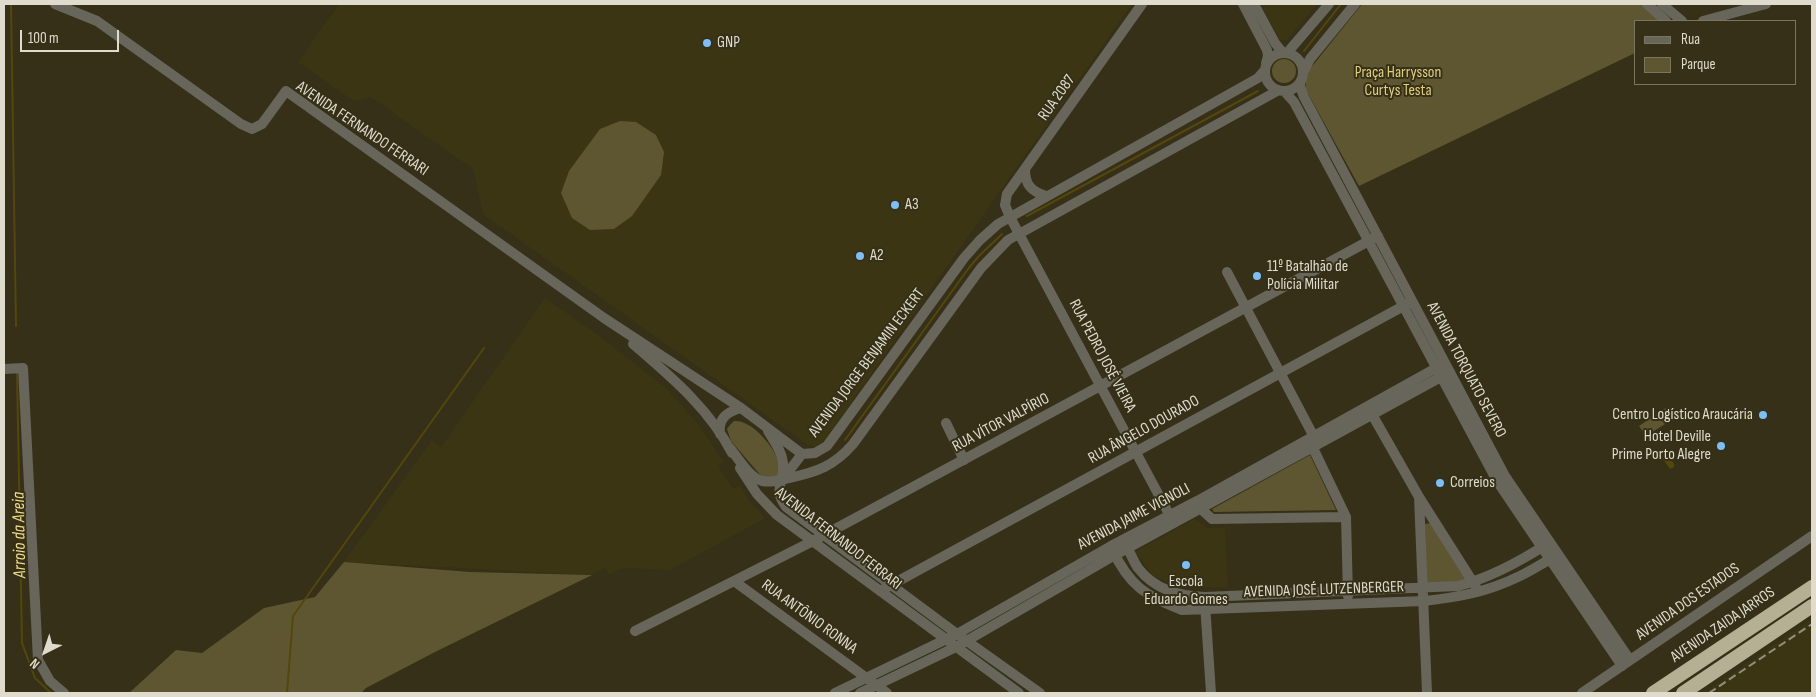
<!DOCTYPE html>
<html>
<head>
<meta charset="utf-8">
<style>
	body { margin:0 }
	#map { position:relative; width:1816px; height:697px; overflow:hidden; background:#353017; font-family:"Sofia Sans Condensed",sans-serif }
	canvas { display:block }
	.frame { position:absolute; inset:0; border:5px solid #dfdcce; pointer-events:none }
	.legend { position:absolute; left:1634px; top:20px; width:162px; height:65px; box-sizing:border-box; background:#353017; border:1px solid #797560; margin:0; padding:6px 9px; list-style:none; font-size:15px; color:#dfdcce }
	.legend li { display:flex; align-items:center; gap:10px; height:25px }
	.legend b { width:25px; border:1px solid #797560 }
	.north { position:absolute; left:20px; top:627px; width:50px; height:50px; -webkit-text-stroke:4px #353017; paint-order:stroke; rotate:221deg; font-size:14px; font-weight:700; line-height:20px; text-align:center; color:#dfdcce }
	.north::after { content:''; display:block; margin:auto; width:18px; height:22px; background:#dfdcce; clip-path:polygon(50% 0,100% 100%,50% 72%,0 100%) }
	.scale { position:absolute; left:20px; top:30px; width:99px; height:22px; box-sizing:border-box; border:2px solid #dfdcce; border-top:0; padding-left:6px; font-size:15px; line-height:18px; white-space:nowrap; color:#dfdcce; -webkit-text-stroke:4px #353017; paint-order:stroke }
</style>
</head>
<body>
<div id="map">
<canvas width="1816" height="697"></canvas>
<div class="frame"></div>
<ul class="legend">
<li><b style="height:6px;background:#68655a"></b>Rua</li>
<li><b style="height:14px;background:#5e5631"></b>Parque</li>
</ul>
<div class="north">N</div>
<div class="scale">100 m</div>
</div>
<script>
const context = document.querySelector('canvas').getContext('2d');
context.lineJoin = 'round';
function fillPath(path, color) { context.fillStyle = color; context.fill(path, 'evenodd'); }
function strokePath(path, color, width, dash) { context.strokeStyle = color; context.lineWidth = width; context.lineCap = dash ? 'butt' : 'round'; context.setLineDash(dash || []); context.stroke(path); }
function label(font, color, halo, rows, align = 'center') {
  context.font = font + ' "Sofia Sans Condensed",sans-serif'; context.lineWidth = 4; context.setLineDash([]); context.textBaseline = 'middle'; context.strokeStyle = halo; context.fillStyle = color; for (const [text, x, y, turn = 0] of rows) {
    context.save(); context.translate(x, y); context.rotate((+turn || 0) * Math.PI / 180); context.textAlign = isNaN(turn) ? turn : align; if (halo) context.strokeText(text, 0, 0); context.fillText(text, 0, 0); context.restore();
  }
}
const built = new Path2D(`
	M339 4H1132L819 448 808 445 483 214 473 169 371 97 354 101 298 62Z
	M1260 4H1317L1287 40H1280Z
	M545 298 595 333 666 388 699 425 724 462 718 466 734 489 740 485 748 499 765 518 670 570 628 568 619 569 609 575 605 568 592 575 344 562 432 440 441 447Z
	M1194 519 1207 528H1225L1228 587 1187 588 1154 577 1135 552Z
	M1812 619V693H1703Z`);
const green = new Path2D(`
	M1362 4H1642L1661 21H1635V53L1359 186 1306 90V78L1310 69Z
	M1272 71a12 12 0 1 1 24 0a12 12 0 1 1-24 0Z
	M620 121 636 122 656 135 664 152 661 175 632 216 614 229 590 230 572 218 561 193 569 171 600 129Z
	M1666 408 1673 419 1646 436 1639 426Z
	M734 421C757 418 795 472 774 478 771 479 765 477 762 477L731 441 727 429 730 425Z
	M1310 455 1336 510 1214 512 1212 509Z
	M1431 523 1469 582 1426 585 1425 524Z
	M344 562 470 572 592 575 435 652 366 688 361 693H129L176 650 202 653 264 608 315 597Z`);
const water = new Path2D(`
	M1665 454H1668L1674 464V467L1670 469 1661 456Z`);
const stream = new Path2D(`
	M11 4 16 326
	M1304 51 1341 4
	M1027 216 1258 91
	M17 371 22 643 35 678 51 693
	M845 440 968 269 979 256 1002 234
	M287 693 293 616 484 348`);
const minor = new Path2D(`
	M55 4 97 21 241 124 252 129 262 124 286 91 604 318 741 408 802 454
	M1142 4 1007 194 1005 205 1010 217 1170 516
	M1243 4 1267 50 1268 56 1266 63
	M1254 4 1275 43 1283 53
	M1647 4 1666 21
	M1662 4 1682 21
	M1703 21 1766 4
	M1287 53 1329 4
	M1265 72a19 19 0 1 1 38 0a19 19 0 1 1-38 0Z
	M1303 73 1310 59 1355 4
	M1301 80 1300 86 1304 97 1505 476 1630 660
	M1284 91 1294 102 1497 481 1622 666
	M1025 169C1025 185 1031 191 1046 196
	M1227 272 1313 435V448L1346 517 1348 596
	M633 344C670 376 709 408 732 453
	M4 369 23 368 38 660 50 681 64 693
	M1369 409 1419 497 1476 587
	M946 423 964 460
	M768 431C774 441 782 451 783 463 785 483 772 488 786 507L957 634 1040 693
	M720 434C718 418 727 412 741 408
	M730 448C738 458 749 477 762 481 771 483 781 480 789 478 817 472 834 466 853 444L981 268 1008 240 1279 90
	M802 454 815 453 827 446 964 258 980 240 998 224 1258 78 1264 71
	M740 468 757 494 777 515 1019 693
	M782 480 802 454
	M1419 497 1427 693
	M1198 504 1201 509 1212 519 1346 517
	M1125 544C1130 551 1133 561 1138 568 1155 590 1179 596 1205 597L1458 586C1490 578 1519 562 1547 544
	M1112 549C1129 585 1145 596 1182 610L1424 601C1460 597 1487 592 1520 576 1532 570 1543 563 1554 557
	M734 581 887 693
	M880 591 1409 303
	M1205 604 1211 693
	M635 631 813 541 1378 236
	M835 693 957 634 1111 546 1197 501 1445 363
	M860 693 956 647 1115 555 1450 372
	M1582 693 1812 536`);
const highway = new Path2D(`
	M1653 693 1812 587
	M1683 693 1812 606`);
const rail = new Path2D(`
	M1709 693 1812 624`);
const markers = [
	[707,43,5,"#7cbef9"],
	[895,205,5,"#7cbef9"],
	[860,256,5,"#7cbef9"],
	[1257,276,5,"#7cbef9"],
	[1763,415,5,"#7cbef9"],
	[1721,446,5,"#7cbef9"],
	[1440,483,5,"#7cbef9"],
	[1186,565,5,"#7cbef9"]
];
const poiNames = [
	["GNP",717,43],
	["A3",905,205],
	["A2",870,256],
	["11º Batalhão de",1267,267],
	["Polícia Militar",1267,285],
	["Centro Logístico Araucária",1753,415,"right"],
	["Hotel Deville",1711,437,"right"],
	["Prime Porto Alegre",1711,455,"right"],
	["Correios",1450,483],
	["Escola",1186,582,"center"],
	["Eduardo Gomes",1186,600,"center"]
];
const parkNames = [
	["Praça Harrysson",1398,73],
	["Curtys Testa",1398,91]
];
const streetNames = [
	["RUA 2087",1057,98,-55],
	["AVENIDA FERNANDO FERRARI",362,129,34],
	["RUA PEDRO JOSÉ VIEIRA",1102,356,62],
	["AVENIDA JORGE BENJAMIN ECKERT",867,363,-53],
	["AVENIDA TORQUATO SEVERO",1466,370,62],
	["RUA VÍTOR VALPÍRIO",1001,423,-28],
	["RUA ÂNGELO DOURADO",1144,430,-29],
	["AVENIDA JAIME VIGNOLI",1134,517,-28],
	["AVENIDA FERNANDO FERRARI",838,539,38],
	["AVENIDA JOSÉ LUTZENBERGER",1324,590,-2],
	["AVENIDA DOS ESTADOS",1688,602,-35],
	["RUA ANTÔNIO RONNA",809,617,36],
	["AVENIDA ZAIDA JARROS",1723,625,-34]
];
const waterNames = [
	["Arroio da Areia",20,535,-91]
];
fillPath(built, '#3c3514');
fillPath(green, '#5e5631');
fillPath(water, '#53470c');
strokePath(stream, '#53470c', 2);
strokePath(minor, '#68655a', 10);
strokePath(highway, '#b5af93', 14);
strokePath(rail, '#938f7c', 2, [8, 4]);
for (const [x, y, r, color] of markers) { const dot = new Path2D(); dot.arc(x, y, r, 0, 2 * Math.PI); context.fillStyle = color; context.fill(dot); strokePath(dot, '#353017', 2); }
label('16px', '#dfdcce', '#353017', poiNames, 'left');
label('16px', '#e1cf7c', '#353017', parkNames);
label('16px', '#dfdcce', '#353017', streetNames);
label('italic 18px', '#eddb87', '#353017', waterNames);
</script>
</body>
</html>
